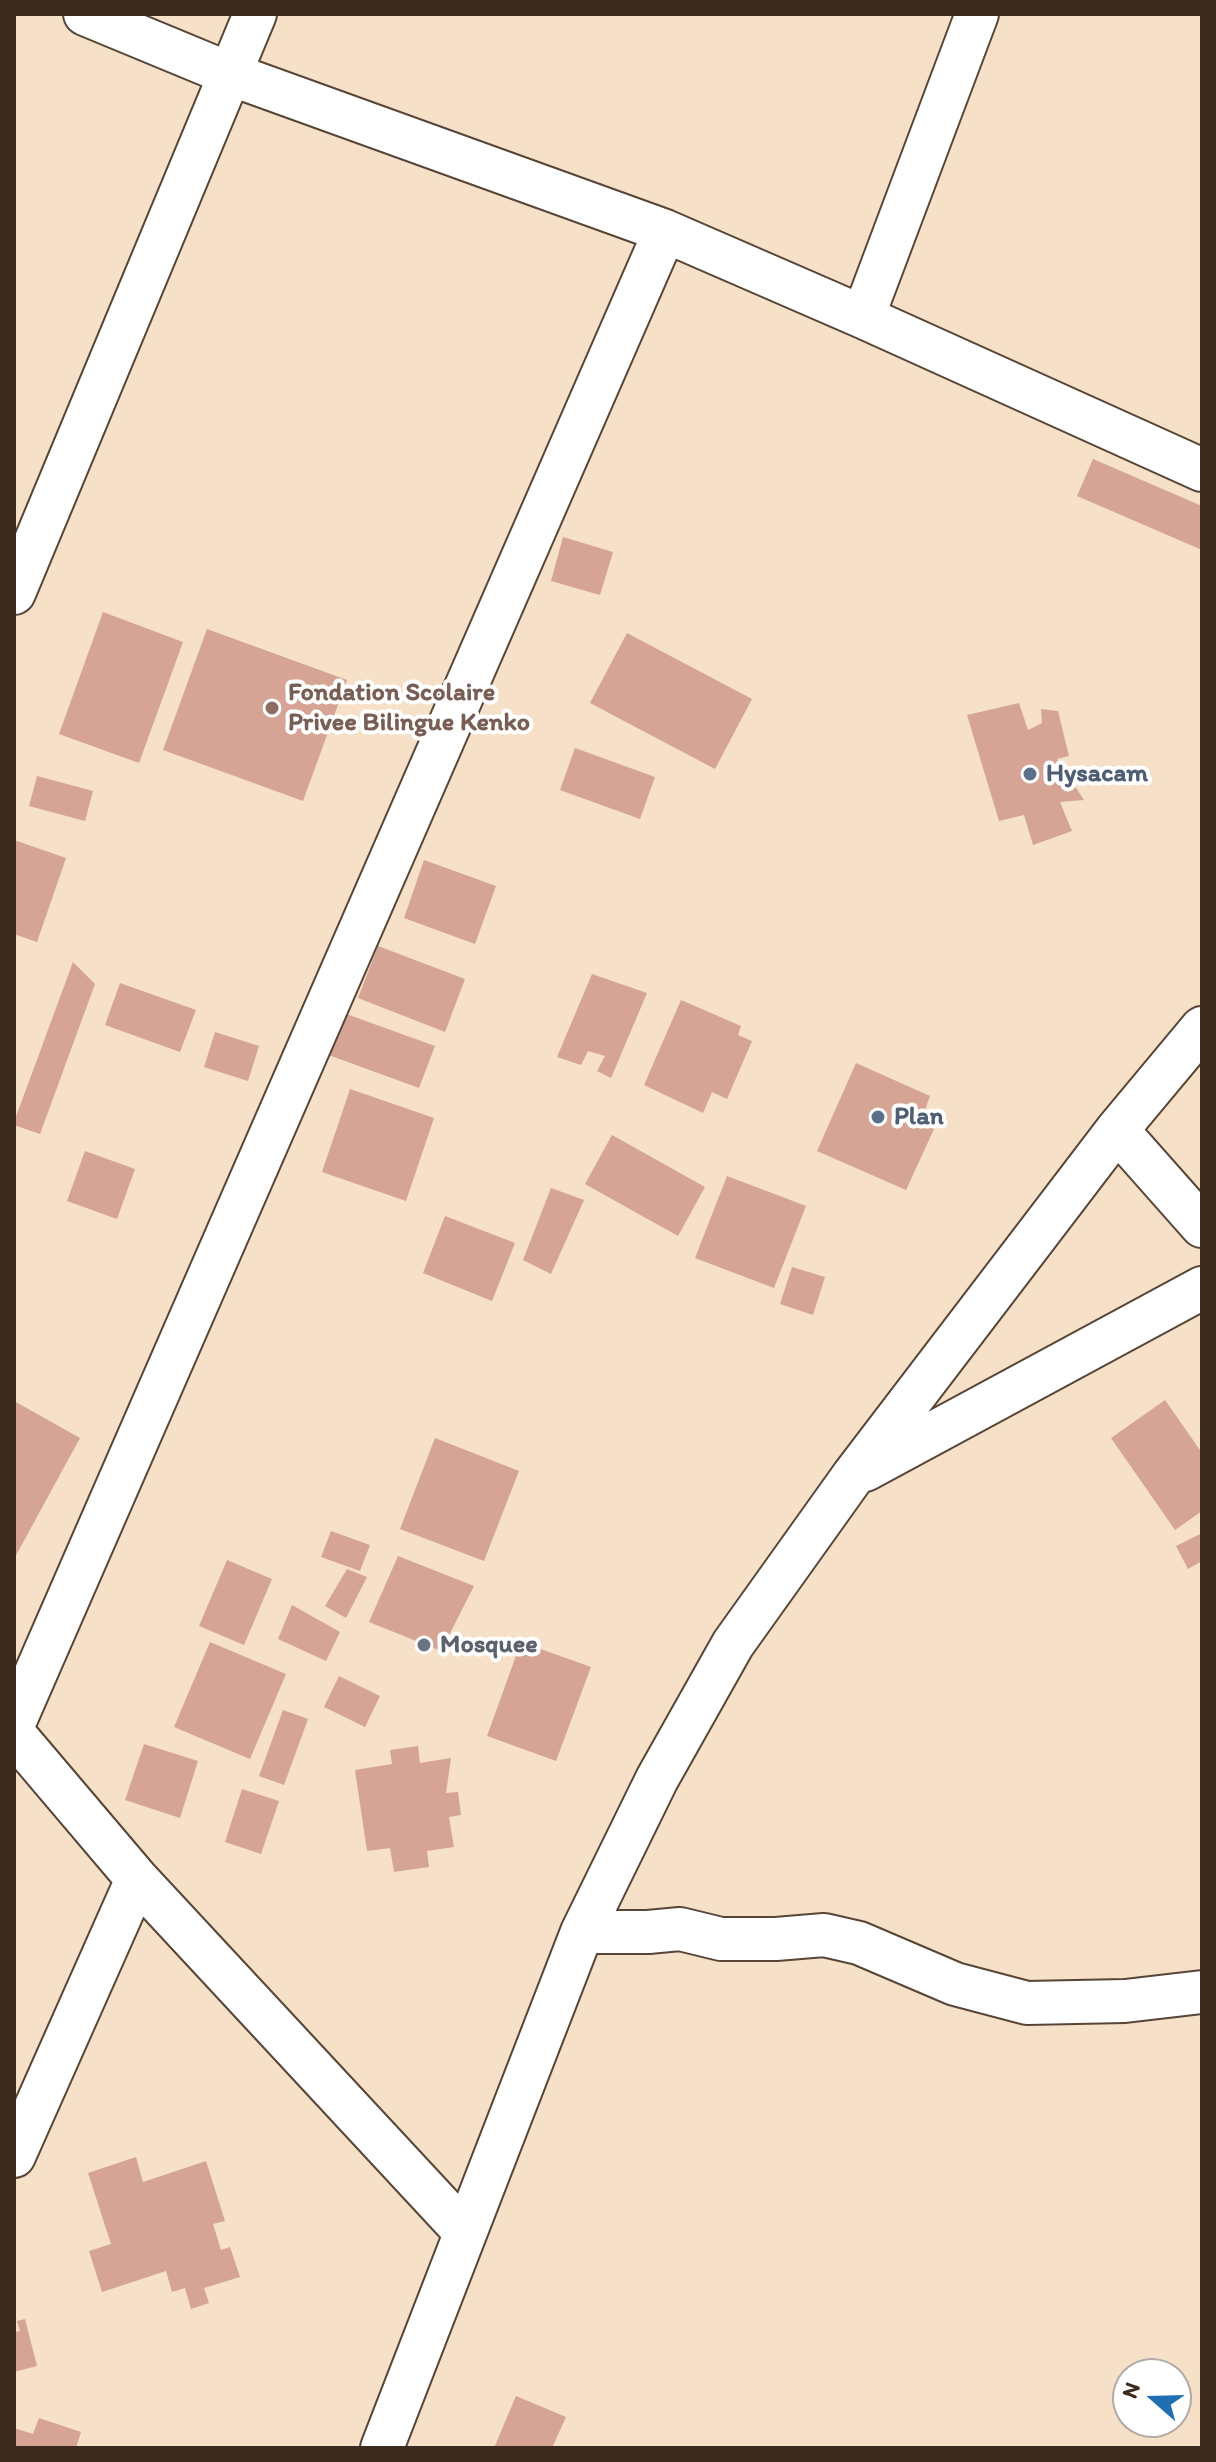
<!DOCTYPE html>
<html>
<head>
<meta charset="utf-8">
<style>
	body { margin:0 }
	#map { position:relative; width:1216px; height:2462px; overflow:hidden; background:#f6e0c7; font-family:Itim,sans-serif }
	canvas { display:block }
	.frame { position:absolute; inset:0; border:16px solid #3b2a1e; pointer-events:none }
	.north { position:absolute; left:1112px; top:2358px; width:80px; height:80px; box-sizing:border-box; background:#fff; border:2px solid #b1aaa5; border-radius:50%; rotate:290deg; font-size:22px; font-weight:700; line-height:32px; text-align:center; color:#3b2a1e }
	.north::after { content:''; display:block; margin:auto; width:28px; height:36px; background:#1f6fb2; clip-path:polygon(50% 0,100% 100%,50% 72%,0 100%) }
</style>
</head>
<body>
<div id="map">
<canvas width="1216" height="2462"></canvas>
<div class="frame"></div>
<div class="north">N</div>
</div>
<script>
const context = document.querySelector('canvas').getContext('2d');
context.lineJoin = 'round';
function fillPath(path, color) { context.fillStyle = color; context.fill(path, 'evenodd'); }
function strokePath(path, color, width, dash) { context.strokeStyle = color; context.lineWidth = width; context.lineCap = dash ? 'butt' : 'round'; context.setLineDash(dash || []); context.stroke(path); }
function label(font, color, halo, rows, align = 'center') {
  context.font = font + ' Itim,sans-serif'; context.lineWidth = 8; context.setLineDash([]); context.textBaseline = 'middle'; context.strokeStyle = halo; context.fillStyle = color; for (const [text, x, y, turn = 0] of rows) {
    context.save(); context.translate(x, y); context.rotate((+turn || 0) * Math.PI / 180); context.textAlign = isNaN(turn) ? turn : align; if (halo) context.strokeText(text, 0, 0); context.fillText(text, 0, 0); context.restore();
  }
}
const building = new Path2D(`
	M1093 459 1202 506V550L1077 496Z
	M563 537 613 552 600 595 551 581Z
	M103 612 183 642 139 763 59 734Z
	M207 629 347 680 303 801 163 750Z
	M627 633 752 699 715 769 590 703Z
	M1019 703 1028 730 1042 723 1041 709 1058 711 1069 756 1057 759 1084 800 1060 802 1072 831 1033 845 1024 815 999 821 967 715Z
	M575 748 655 777 640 819 560 790Z
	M37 776 93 791 85 821 29 806Z
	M14 840 66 858 37 942 14 934Z
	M424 860 496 886 475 944 404 918Z
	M378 946 465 979 445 1032 358 998Z
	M73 962 95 984 40 1134 14 1125V1122Z
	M592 974 647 993 611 1078 597 1071 605 1056 588 1051 581 1065 557 1057Z
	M120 983 196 1010 180 1052 105 1025Z
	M681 1000 741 1026 738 1035 752 1041 727 1099 712 1092 703 1113 644 1085Z
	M338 1011 435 1046 419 1088 323 1053Z
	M215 1032 259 1046 248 1081 204 1067Z
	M856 1063 930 1096 925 1110 940 1116 906 1190 817 1151Z
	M350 1089 434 1118 406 1201 322 1172Z
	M612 1135 705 1187 678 1236 585 1184Z
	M85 1151 135 1169 117 1219 67 1201Z
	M727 1176 806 1206 774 1288 695 1258Z
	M551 1188 584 1200 551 1274 523 1260Z
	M445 1216 515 1243 492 1301 423 1273Z
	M792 1267 825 1277 813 1315 780 1304Z
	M1165 1400 1202 1453V1511L1175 1530 1111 1438Z
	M14 1401 80 1438 14 1559Z
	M435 1438 519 1471 484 1561 400 1529Z
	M331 1531 370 1545 360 1571 321 1557Z
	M1202 1533V1561L1188 1569 1176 1546Z
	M398 1556 474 1586 441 1651 369 1622Z
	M227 1560 272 1579 244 1645 199 1626Z
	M347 1569 367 1577 346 1618 325 1606Z
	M292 1605 340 1632 326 1661 278 1639Z
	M210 1642 286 1674 250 1759 174 1727Z
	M521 1642 591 1667 556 1761 487 1736Z
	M339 1676 380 1696 365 1727 324 1707Z
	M283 1710 308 1719 284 1785 259 1776Z
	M144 1744 198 1761 180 1818 125 1800Z
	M418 1746 420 1763 451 1758 446 1793 458 1792 461 1815 449 1817 454 1847 427 1851 429 1867 394 1872 390 1848 367 1851 355 1770 392 1764 390 1750Z
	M242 1789 279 1801 261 1854 225 1842Z
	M136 2157 143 2182 206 2161 225 2221 213 2224 221 2250 230 2247 240 2277 204 2288 209 2303 191 2309 185 2288 172 2292 166 2271 102 2292 89 2251 111 2244 88 2173Z
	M25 2319 37 2366 14 2372V2332L20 2331 17 2321Z
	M516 2396 566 2417 552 2448H494Z
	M39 2418 81 2432 76 2448H14V2428L33 2434Z`);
const minor = new Path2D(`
	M85 14 230 74 665 231 863 317 1202 470
	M863 317 977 14
	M14 593 255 14
	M1117 1130 1202 1226
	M865 1470 1202 1288
	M14 1723 665 231
	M14 1734 137 1879 464 2231
	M582 1932H648L680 1929 721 1939H776L824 1935 859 1943 955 1984 1027 2003 1125 2001 1202 1992
	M14 2156 137 1879
	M382 2448 582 1932 657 1779 733 1644 853 1476 1117 1130 1202 1028`);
const markers = [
	[272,708,8,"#8d6e63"],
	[1030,774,8,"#5c6f8a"],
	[878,1117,8,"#5c6f8a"],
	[424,1645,8,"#6b7280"]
];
const educationNames = [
	["Fondation Scolaire",288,693],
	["Privee Bilingue Kenko",288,723]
];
const serviceNames = [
	["Hysacam",1046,774],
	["Plan",894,1117]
];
const worshipNames = [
	["Mosquee",440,1645]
];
fillPath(building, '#d5a494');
strokePath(minor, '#574537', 46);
strokePath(minor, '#fff', 42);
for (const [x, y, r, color] of markers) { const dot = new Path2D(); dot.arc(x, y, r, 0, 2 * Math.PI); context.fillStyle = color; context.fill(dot); strokePath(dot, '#fff', 3); }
label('bold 26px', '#785e54', '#fff', educationNames, 'left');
label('bold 26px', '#4e5e75', '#fff', serviceNames, 'left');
label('bold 26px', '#5b616d', '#fff', worshipNames, 'left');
</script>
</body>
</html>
